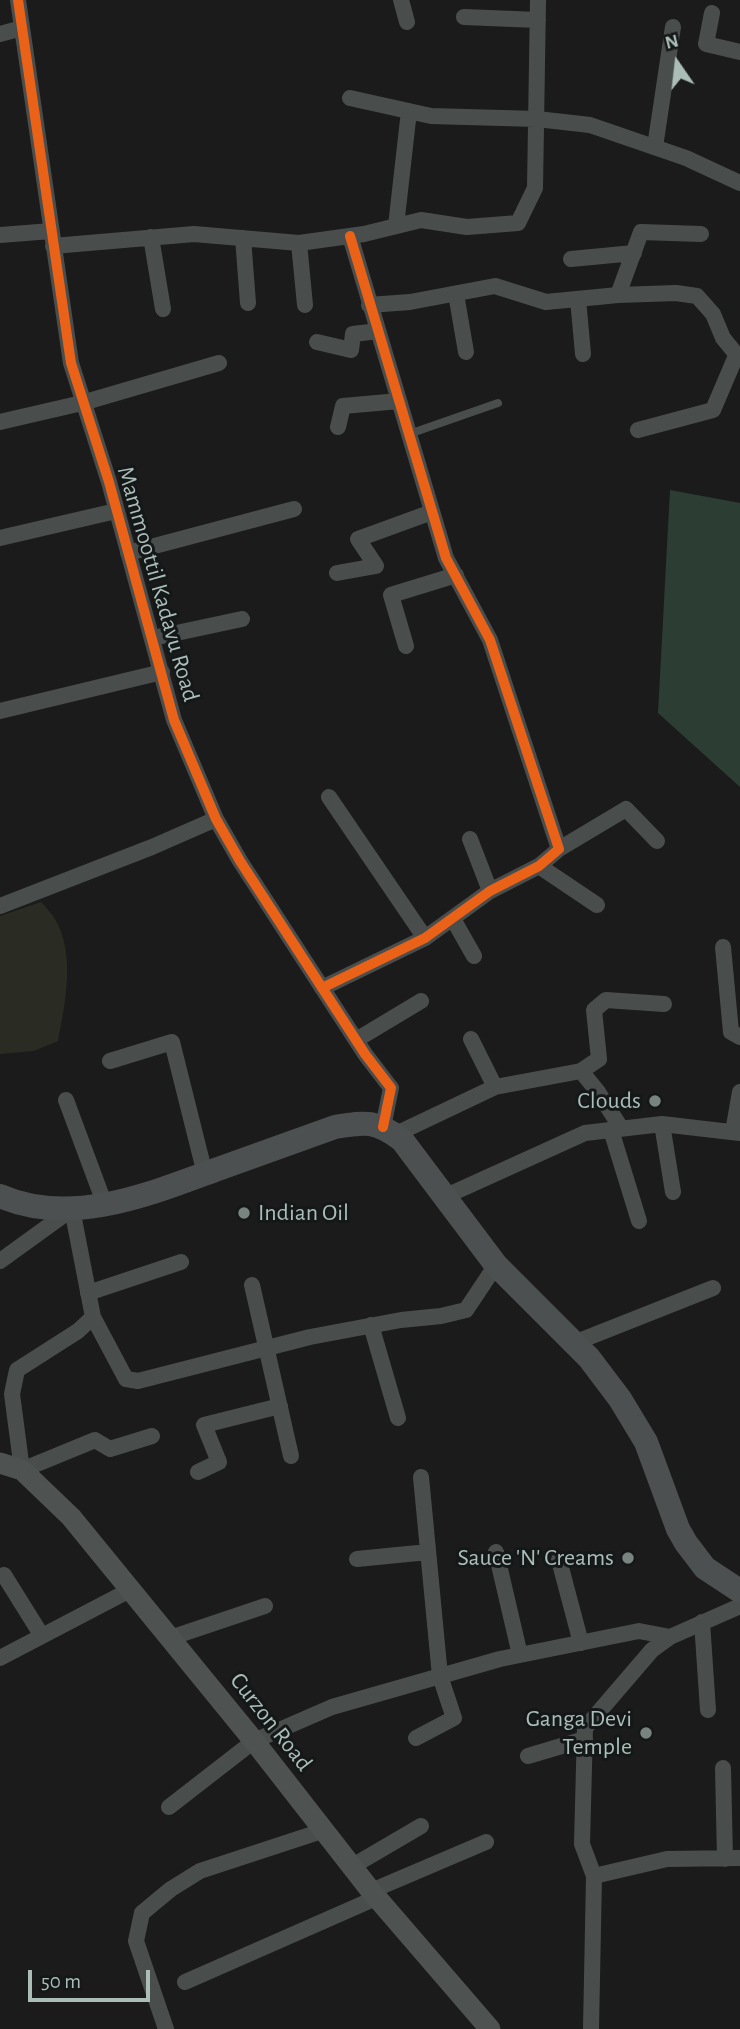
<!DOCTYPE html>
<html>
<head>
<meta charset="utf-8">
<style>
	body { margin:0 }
	#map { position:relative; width:740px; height:2029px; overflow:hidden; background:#1b1b1b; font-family:"Alegreya Sans",sans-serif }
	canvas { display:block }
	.north { position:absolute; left:642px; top:28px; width:70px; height:70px; -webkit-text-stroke:5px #151818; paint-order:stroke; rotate:346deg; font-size:19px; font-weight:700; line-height:28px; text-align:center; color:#abbdb7 }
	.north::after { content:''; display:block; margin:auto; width:24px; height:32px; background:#abbdb7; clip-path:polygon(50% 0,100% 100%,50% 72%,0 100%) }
	.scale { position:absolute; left:28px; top:1970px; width:122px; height:32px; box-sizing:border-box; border:4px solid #abbdb7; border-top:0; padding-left:9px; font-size:21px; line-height:24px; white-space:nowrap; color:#abbdb7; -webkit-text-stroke:5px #151818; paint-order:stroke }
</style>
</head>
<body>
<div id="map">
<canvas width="740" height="2029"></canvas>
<div class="north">N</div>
<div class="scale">50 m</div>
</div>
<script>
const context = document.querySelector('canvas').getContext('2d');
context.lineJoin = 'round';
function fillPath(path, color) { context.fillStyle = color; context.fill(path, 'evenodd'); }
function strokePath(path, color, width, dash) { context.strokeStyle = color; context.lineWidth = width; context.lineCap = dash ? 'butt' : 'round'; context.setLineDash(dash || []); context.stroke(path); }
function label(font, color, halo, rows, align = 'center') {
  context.font = font + ' "Alegreya Sans",sans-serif'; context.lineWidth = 6; context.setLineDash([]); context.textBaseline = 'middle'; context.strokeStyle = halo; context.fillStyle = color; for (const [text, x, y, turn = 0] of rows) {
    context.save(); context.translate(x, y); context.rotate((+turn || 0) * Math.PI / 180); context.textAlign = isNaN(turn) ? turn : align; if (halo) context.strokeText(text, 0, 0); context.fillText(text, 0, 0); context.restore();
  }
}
const green = new Path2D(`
	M41 902C46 907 51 913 55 919 76 955 65 1003 58 1041L34 1051 0 1054V916Z`);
const water = new Path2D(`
	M670 490 740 503V787L658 713Z`);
const service = new Path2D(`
	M409 434 498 403`);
const minor = new Path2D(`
	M18 0 71 363 109 482 174 720 216 819 240 861 365 1054 391 1088 383 1127
	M401 0 407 22
	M712 13 706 44 740 52
	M464 17 538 20
	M0 34 22 28
	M350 98 431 116 537 119 590 125 686 158 740 183
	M655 147 673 27
	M396 226 409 111
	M0 235 51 231
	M151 237 163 309
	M243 238 248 303
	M299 243 305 305
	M53 246 194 234 299 243 364 234 421 220 467 227 518 223 535 188 538 0
	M571 259 634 253
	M456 294 466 352
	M618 295 641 232 701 234
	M578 299 583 354
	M369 305 410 302 495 286 546 302 618 295 676 293 697 296 713 314 723 338 740 359
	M317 342 351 350 353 334 378 331
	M0 422 82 403 219 363
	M338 427 343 406 399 401
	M638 430 713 410 736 356
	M0 538 116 511
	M128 553 294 509
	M337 573 376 566 358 539 432 512
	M153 638 242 619
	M406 646 391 595 456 575
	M0 711 162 672
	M329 797 425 938
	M470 839 490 891
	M559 849 626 809 657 841
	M539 866 597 905
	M0 906 152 847 216 819
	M453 919 474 956
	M723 947 731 1032 740 1037
	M322 988 425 938 490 891 539 866 559 849 490 640 446 558 350 236
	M471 1039 495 1087
	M356 1040 421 1001
	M110 1061 172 1042 205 1174
	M581 1071 599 1059 594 1010 606 1000 664 1004
	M66 1100 105 1205
	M662 1124 673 1192
	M611 1130 639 1221
	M733 1132 740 1092
	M394 1135 495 1087 581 1071 598 1092 621 1128
	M446 1196 585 1133 662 1124 740 1133
	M0 1261 72 1209 93 1317 78 1331 17 1370 12 1394 22 1470 95 1440 110 1449 152 1436
	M252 1285 291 1456
	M88 1293 181 1262
	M93 1317 126 1379 138 1381 310 1337 401 1320 441 1316 466 1310 496 1265
	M371 1325 398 1418
	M574 1343 713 1288
	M198 1472 219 1462 204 1425 280 1406
	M496 1552 520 1655
	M357 1559 428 1552
	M559 1560 581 1643
	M4 1575 42 1636
	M702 1622 708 1710
	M170 1638 265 1606
	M0 1658 130 1590
	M416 1738 454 1718 440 1676 421 1477
	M528 1756 585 1739
	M723 1768 725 1859
	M169 1807 254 1741 332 1707 500 1659 639 1631 670 1637
	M351 1867 421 1826
	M594 1876 667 1859 740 1858
	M371 1891 486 1842
	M185 1982 376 1898
	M166 2029 136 1941 142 1913 171 1889 200 1871 322 1831
	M591 2029 594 1876 582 1844 585 1728 652 1650 670 1637 740 1606`);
const secondary = new Path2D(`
	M0 1463 22 1470 71 1517 254 1741 371 1891 490 2029`);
const primary = new Path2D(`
	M0 1196C71 1227 150 1194 218 1169 257 1155 296 1141 335 1127 366 1122 375 1120 402 1140L496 1265 589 1358 620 1399 646 1442 678 1529 686 1543 705 1568 740 1591`);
const cycleway = new Path2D(`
	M18 0 71 363 109 482 174 720 216 819 240 861 365 1054 391 1088 383 1127
	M322 988 425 938 490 891 539 866 559 849 490 640 446 558 350 236`);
const markers = [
	[655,1101,7,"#798480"],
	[244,1213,7,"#798480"],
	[628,1558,7,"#798480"],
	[646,1733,7,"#798480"]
];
const streetNames = [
	["Mammoottil Kadavu Road",158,584,74],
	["Curzon Road",271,1722,52]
];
const poiNames = [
	["Clouds",641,1101],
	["Indian Oil",258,1213,"left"],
	["Sauce 'N' Creams",614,1558],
	["Ganga Devi",632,1719],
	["Temple",632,1747]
];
fillPath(green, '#2a2b22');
fillPath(water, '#2c3e34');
strokePath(service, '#494e4d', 8);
strokePath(minor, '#494e4d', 16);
strokePath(secondary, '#4e5251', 21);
strokePath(primary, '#4c5050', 24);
strokePath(cycleway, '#ea6118', 10);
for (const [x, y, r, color] of markers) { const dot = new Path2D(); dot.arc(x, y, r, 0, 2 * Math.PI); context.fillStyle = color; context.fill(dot); strokePath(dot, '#151818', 2.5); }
label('24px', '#abbdb7', '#151818', streetNames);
label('24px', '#abbdb7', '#151818', poiNames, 'right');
</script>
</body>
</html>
